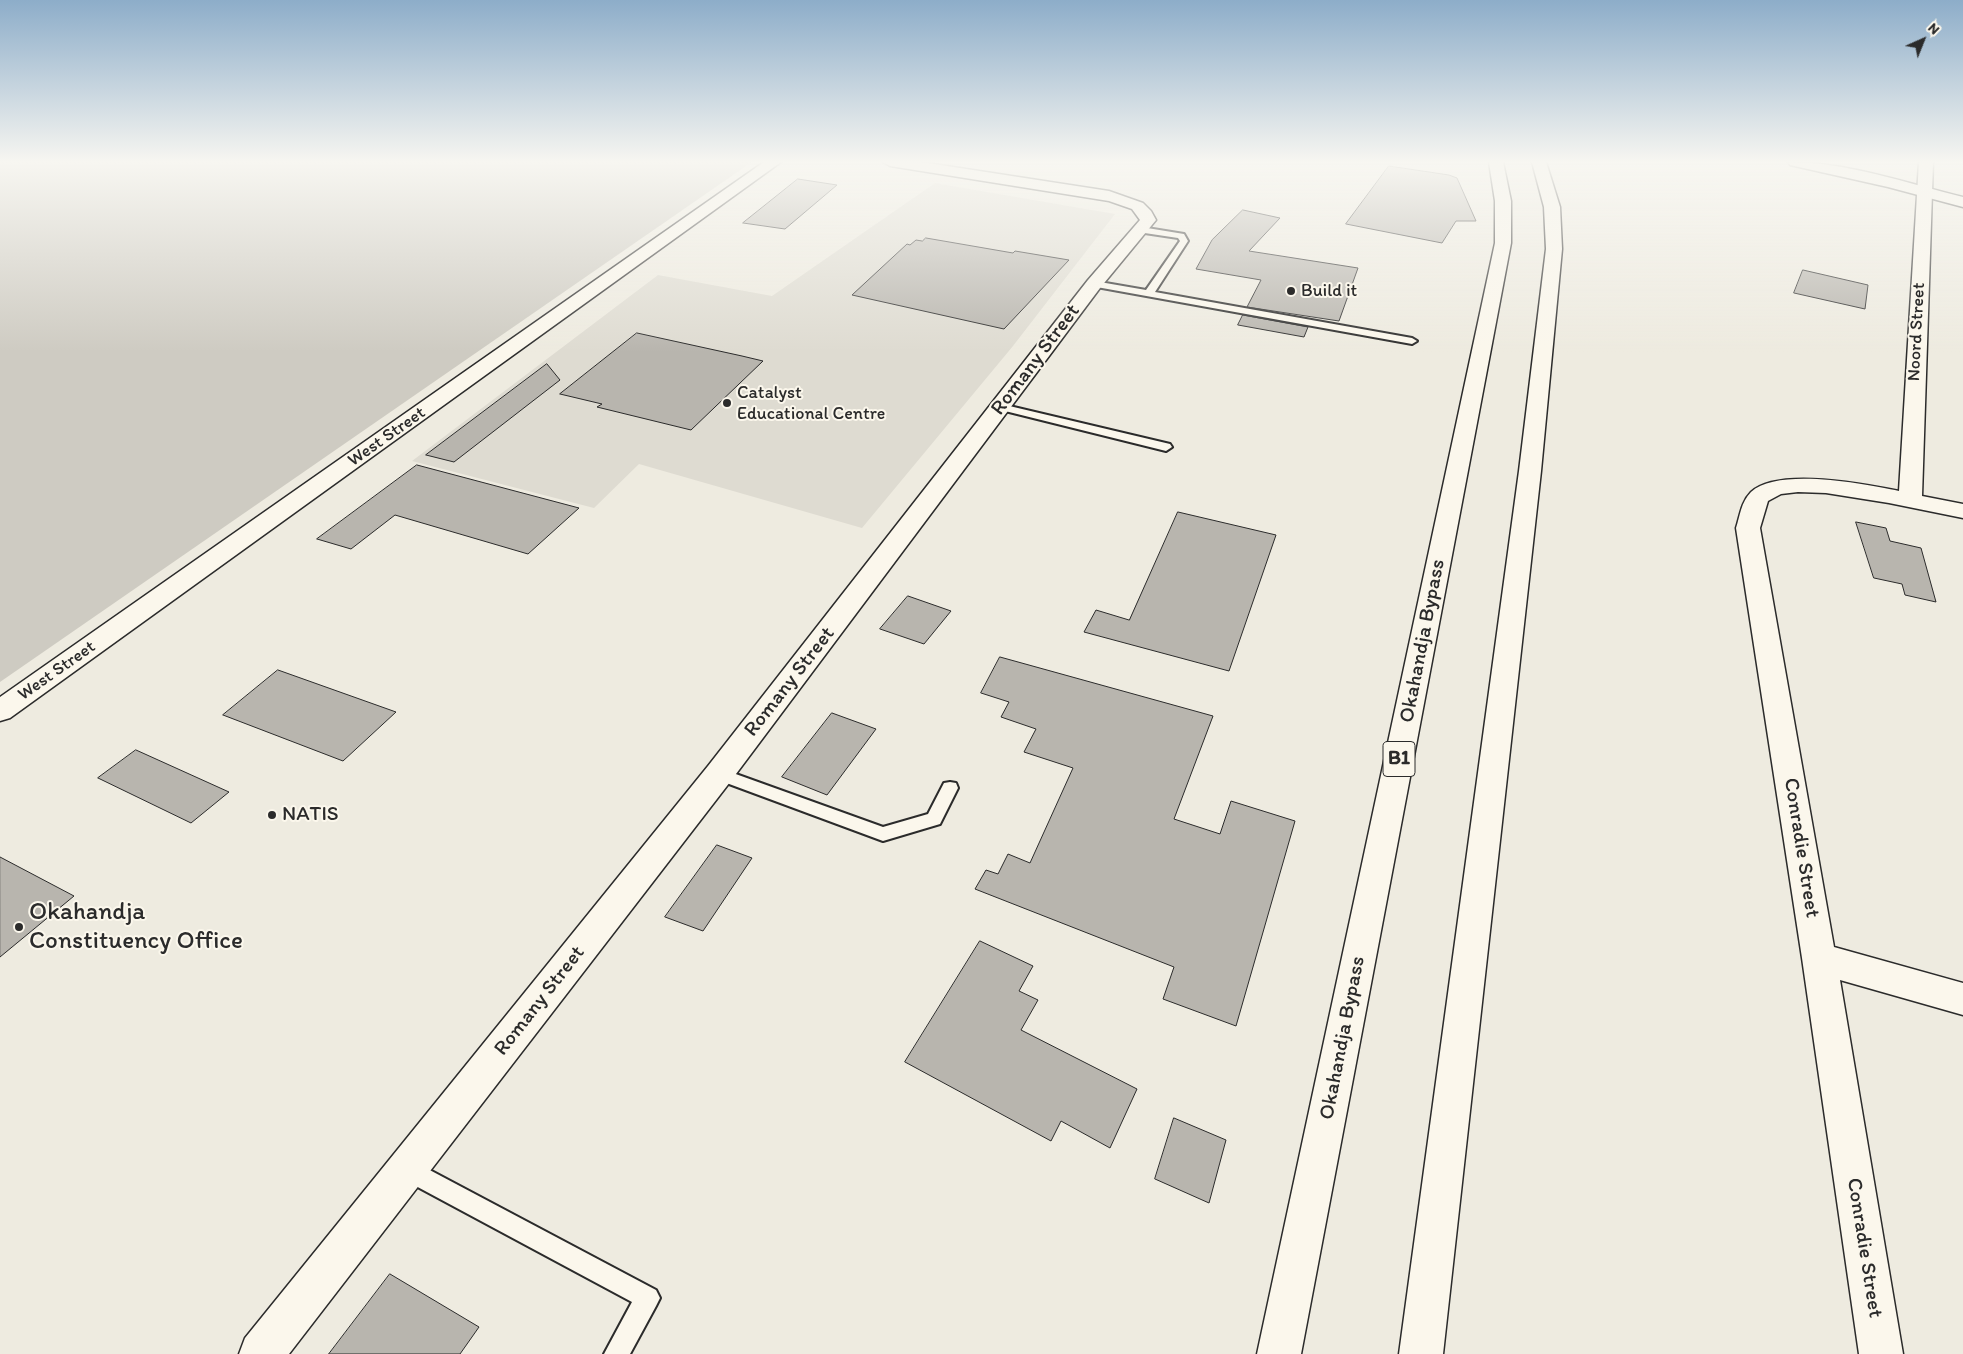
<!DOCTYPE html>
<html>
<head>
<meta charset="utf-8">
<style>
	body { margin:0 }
	#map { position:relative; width:1963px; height:1354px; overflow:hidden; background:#eeebe0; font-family:Itim,sans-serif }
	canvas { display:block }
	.north { position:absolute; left:1898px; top:15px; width:50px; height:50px; -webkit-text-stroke:4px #fbf7ec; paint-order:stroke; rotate:44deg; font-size:14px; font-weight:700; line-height:20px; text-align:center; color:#2b2b2b }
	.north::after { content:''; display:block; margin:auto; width:18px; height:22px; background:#2b2b2b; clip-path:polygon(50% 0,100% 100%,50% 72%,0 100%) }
</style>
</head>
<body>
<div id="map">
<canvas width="1963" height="1354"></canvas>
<div class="north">N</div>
</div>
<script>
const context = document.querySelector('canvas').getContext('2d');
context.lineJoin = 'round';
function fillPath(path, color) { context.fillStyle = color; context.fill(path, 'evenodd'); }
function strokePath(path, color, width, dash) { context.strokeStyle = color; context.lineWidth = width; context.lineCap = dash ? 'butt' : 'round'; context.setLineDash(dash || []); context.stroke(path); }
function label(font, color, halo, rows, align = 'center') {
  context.font = font + ' Itim,sans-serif'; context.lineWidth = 4; context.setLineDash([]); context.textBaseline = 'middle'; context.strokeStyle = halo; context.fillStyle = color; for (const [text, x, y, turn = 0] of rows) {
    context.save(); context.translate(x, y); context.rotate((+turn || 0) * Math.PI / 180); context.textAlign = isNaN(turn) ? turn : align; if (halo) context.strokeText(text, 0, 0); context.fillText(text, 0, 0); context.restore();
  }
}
const built = new Path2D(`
	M935 183 1115 214 1013 346 862 528 639 464 594 508 412 461 658 275 772 296Z`);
const green = new Path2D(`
	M0 162H752L0 682Z`);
const building = new Path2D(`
	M1389 166 1449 175 1457 178 1476 221H1456L1442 243 1346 224Z
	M798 179 837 185 785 229 743 223Z
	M1243 210 1280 218 1249 251 1358 268 1339 321 1247 307 1261 280 1196 269 1212 240Z
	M926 238 1013 253 1015 251 1069 260 1004 329 852 295 907 244 910 245 916 240 922 241Z
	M1803 270 1868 285 1865 309 1794 293Z
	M1243 315 1308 327 1304 337 1238 325Z
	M637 333 742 356 763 361 691 430 597 407 602 404 560 394Z
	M547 364 560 380 454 462 426 455Z
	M417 465 579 508 528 554 395 515 351 549 317 539Z
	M1178 512 1276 535 1229 671 1084 632 1096 610 1129 620Z
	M1856 522 1886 528 1890 541 1921 548 1936 602 1905 595 1902 584 1874 578Z
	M908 596 951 611 924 644 880 629Z
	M1000 657 1213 716 1174 819 1220 834 1231 801 1295 821 1236 1026 1163 999 1174 967 975 889 986 870 998 874 1008 854 1030 863 1073 768 1024 752 1036 729 1001 717 1009 702 981 693Z
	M278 670 396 712 343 761 223 715Z
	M832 713 876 729 827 795 782 777Z
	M136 750 229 792 191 823 98 778Z
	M717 845 752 858 703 931 665 917Z
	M0 857 74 896 0 957Z
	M980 941 1033 966 1019 991 1038 1000 1021 1030 1137 1089 1110 1148 1061 1121 1051 1141 905 1062Z
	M1174 1118 1226 1140 1209 1203 1155 1179Z
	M390 1274 479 1327 460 1354H329Z`);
const lane = new Path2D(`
	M1141 227 1184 234 1188 241 1155 292 1412 338 1417 341 1412 344 1091 286 1089 284 1094 281 1146 290 1180 241 1178 238 1138 232V228Z
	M1001 404 1170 444 1172 447 1166 451 997 409 995 407 997 405Z
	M719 768 883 827 928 814 944 783 950 782 956 783 958 788 940 824 883 841 713 778 711 774 713 770Z
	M407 1158 656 1290 660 1298 656 1306 630 1354H604L632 1302 399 1177 396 1169 399 1161Z`);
const street = new Path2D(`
	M883 162H921L1109 191 1143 203 1151 211 1156 220 1100 288 730 782 289 1354H239L245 1338 708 766 1088 280 1140 220 1132 209 1109 201 890 166Z
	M1919 162H1933L1922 496 1963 504V518L1889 503 1826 493 1798 492 1781 494 1768 501 1760 528 1834 947 1963 983V1015L1840 980 1903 1354H1859L1802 958 1736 528C1740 516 1741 502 1751 492 1778 467 1865 484 1899 491Z`);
const secondary = new Path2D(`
	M764 162H781L10 718 0 721V697Z
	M1788 162C1847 162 1906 183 1963 197V207L1888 187 1790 165Z`);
const highway = new Path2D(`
	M1489 162H1503L1511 201V243L1301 1354H1257L1495 243V201Z
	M1532 162H1546L1560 207 1562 249 1541 471 1443 1354H1399L1519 471 1546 249 1544 207Z`);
const markers = [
	[1291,291,5,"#2b2b2b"],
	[727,403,5,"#2b2b2b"],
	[272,815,5,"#2b2b2b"],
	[19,927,5,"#2b2b2b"]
];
const farPoinames = [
	["Build it",1301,291],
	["Catalyst",737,393],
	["Educational Centre",737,414]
];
const farStreetnames = [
	["Noord Street",1917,332,-87],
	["West Street",387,437,-35],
	["West Street",57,671,-35]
];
const shields = [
	[1399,759,32]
];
const shieldNames = [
	["B1",1399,759]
];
const streetNames = [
	["Romany Street",1036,360,-53],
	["Okahandja Bypass",1423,641,-79],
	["Romany Street",790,682,-52],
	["Conradie Street",1801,848,81],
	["Romany Street",540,1001,-52],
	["Okahandja Bypass",1343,1038,-79],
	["Conradie Street",1864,1248,81]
];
const poiNames = [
	["NATIS",282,815]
];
const nearPoinames = [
	["Okahandja",29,913],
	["Constituency Office",29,942]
];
fillPath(built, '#dedbd1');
fillPath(green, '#cecbc2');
fillPath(building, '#b8b5ae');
strokePath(building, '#2b2b2b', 1);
strokePath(lane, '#2b2b2b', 4);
strokePath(street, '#2b2b2b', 3);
strokePath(secondary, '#2b2b2b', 3);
strokePath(highway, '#2b2b2b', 3);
fillPath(lane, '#fbf7ec');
fillPath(street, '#fbf7ec');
fillPath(secondary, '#fbf7ec');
fillPath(highway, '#fbf7ec');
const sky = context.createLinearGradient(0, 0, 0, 352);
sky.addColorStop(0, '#8dadc9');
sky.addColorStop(0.46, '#f7f6f1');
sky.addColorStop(1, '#f7f6f100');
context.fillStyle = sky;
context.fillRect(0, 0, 1963, 352);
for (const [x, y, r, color] of markers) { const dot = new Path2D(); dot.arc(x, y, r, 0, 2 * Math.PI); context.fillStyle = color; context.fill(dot); strokePath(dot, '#fbf7ec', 2); }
label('18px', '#2b2b2b', '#fbf7ec', farPoinames, 'left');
label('18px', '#2b2b2b', '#fbf7ec', farStreetnames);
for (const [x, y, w] of shields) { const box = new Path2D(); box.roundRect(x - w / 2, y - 17.5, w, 35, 4); context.fillStyle = '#fbf7ec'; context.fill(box); strokePath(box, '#2b2b2b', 1); }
label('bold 20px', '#2b2b2b', null, shieldNames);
label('21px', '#2b2b2b', '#fbf7ec', streetNames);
label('21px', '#2b2b2b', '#fbf7ec', poiNames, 'left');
label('25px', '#2b2b2b', '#fbf7ec', nearPoinames, 'left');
</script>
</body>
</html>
